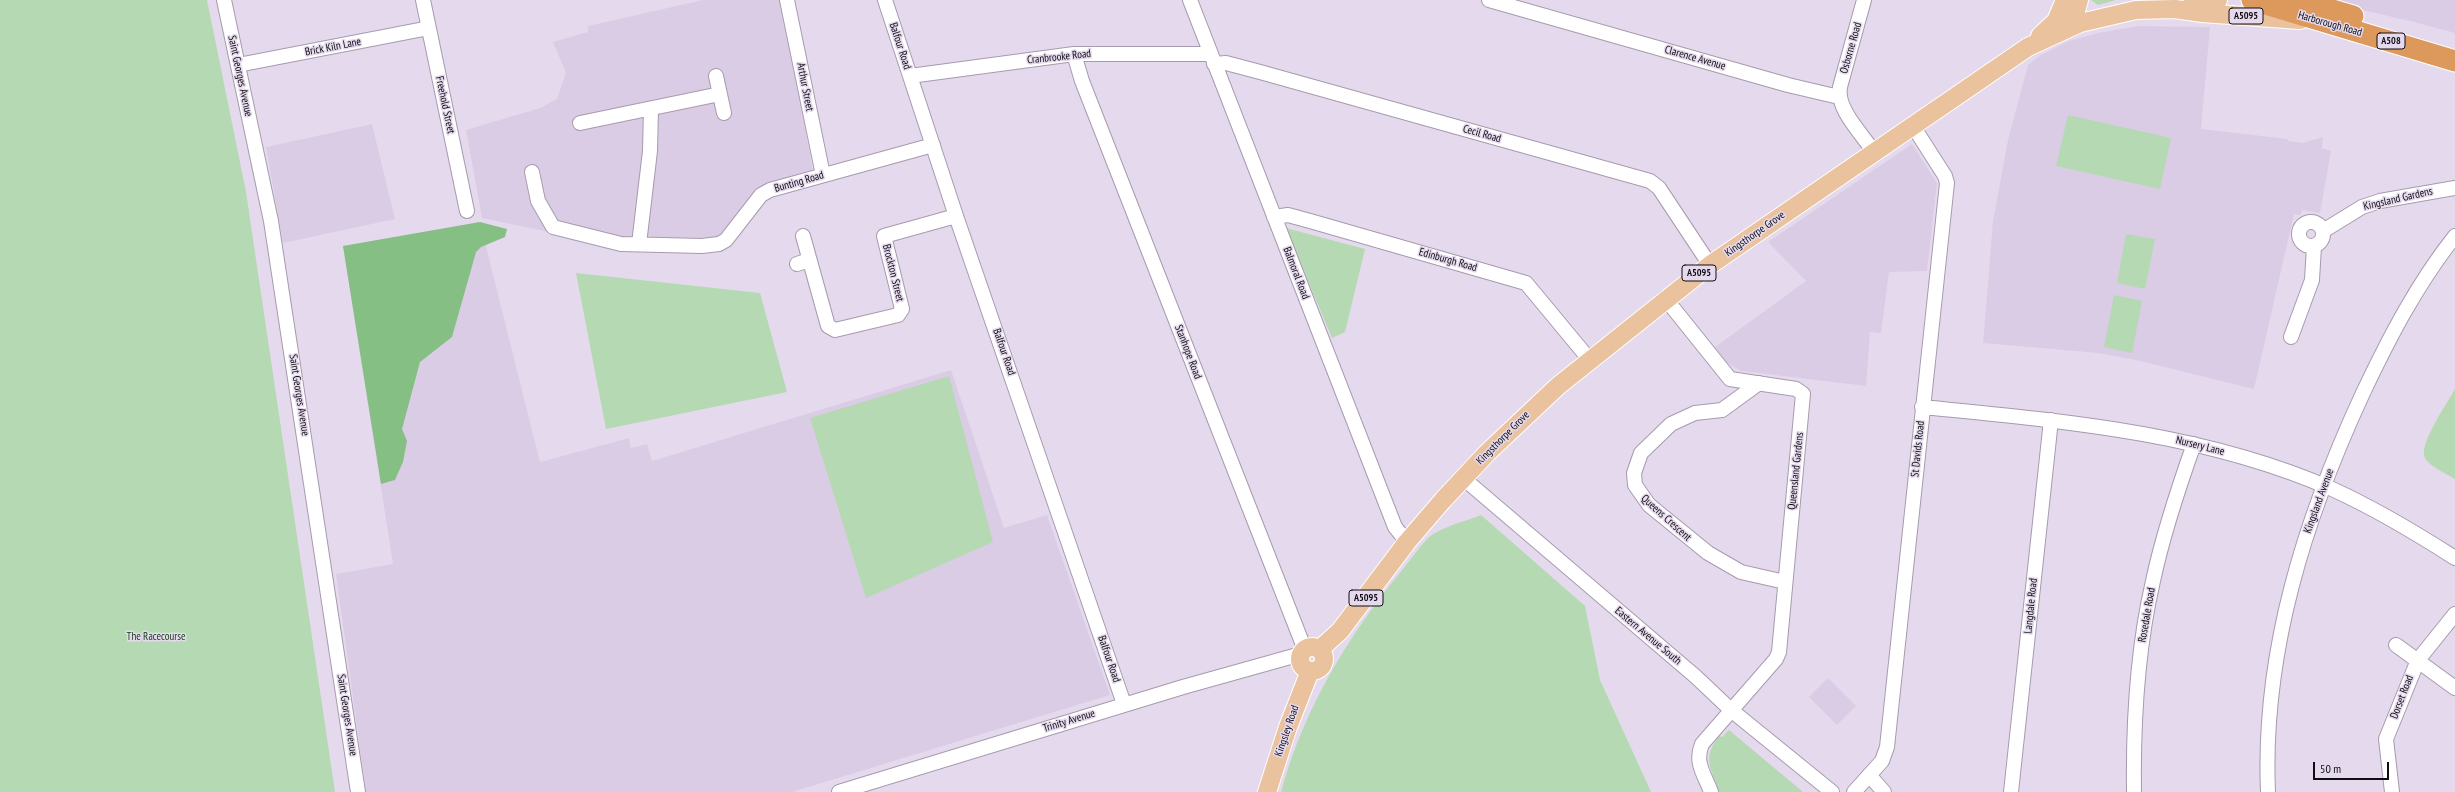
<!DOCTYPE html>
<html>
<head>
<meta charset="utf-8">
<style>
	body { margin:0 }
	#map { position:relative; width:2455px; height:792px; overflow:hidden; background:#e5daed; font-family:"PT Sans Narrow",sans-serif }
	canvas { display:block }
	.scale { position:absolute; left:2313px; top:762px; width:76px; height:18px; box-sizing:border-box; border:2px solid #100c12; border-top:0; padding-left:5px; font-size:12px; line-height:14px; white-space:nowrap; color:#100c12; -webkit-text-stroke:3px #e5daed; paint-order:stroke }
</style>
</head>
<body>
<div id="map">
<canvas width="2455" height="792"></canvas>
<div class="scale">50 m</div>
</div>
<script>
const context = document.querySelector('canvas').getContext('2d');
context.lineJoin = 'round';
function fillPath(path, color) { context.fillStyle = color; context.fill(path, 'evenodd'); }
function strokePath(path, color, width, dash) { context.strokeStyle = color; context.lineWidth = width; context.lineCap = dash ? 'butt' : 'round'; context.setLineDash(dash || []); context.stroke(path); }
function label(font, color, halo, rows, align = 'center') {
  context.font = font + ' "PT Sans Narrow",sans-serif'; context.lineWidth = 3; context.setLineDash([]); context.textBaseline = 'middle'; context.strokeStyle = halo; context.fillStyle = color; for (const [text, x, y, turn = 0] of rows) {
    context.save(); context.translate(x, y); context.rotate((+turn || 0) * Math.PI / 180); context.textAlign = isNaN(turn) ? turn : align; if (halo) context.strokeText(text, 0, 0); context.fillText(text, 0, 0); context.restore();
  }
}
const built = new Path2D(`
	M703 0H782L814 177 765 199 724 247 626 248 482 218 466 130 540 108 557 99 566 73 553 42 588 32V26Z
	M2319 0H2455V33L2414 22Z
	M2138 26 2210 27 2201 129 2288 139V141L2303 143 2323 137 2322 148 2331 151 2320 213 2302 210 2300 215 2294 214 2254 389 2136 360 2098 353 1983 343 1993 221 2008 140 2028 65 2041 55 2069 41 2098 33Z
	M372 124 395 219 283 243 266 147Z
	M1912 144 1937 183 1927 271 1889 272 1881 333 1870 332 1866 386 1741 371 1726 362 1715 347 1806 281 1768 242Z
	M480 222 540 462 629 438 631 448 647 444 652 461 951 370 1004 528 1047 515 1110 695 792 792H366L336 574 393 564 343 246Z
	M1828 678 1856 706 1837 725 1809 697Z`);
const green = new Path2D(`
	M0 0H207L246 192 335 792H0Z
	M2091 0H2116L2098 5Z
	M2068 115 2171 138 2160 189 2056 166Z
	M1286 228 1365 249 1345 332 1332 338Z
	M2126 234 2155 239 2145 289 2117 283Z
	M576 273 760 293 787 392 606 429Z
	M2114 295 2142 301 2132 353 2104 347Z
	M949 376 993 542 866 598 810 418Z
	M2455 389V479C2447 474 2429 466 2425 458 2418 445 2448 402 2455 389Z
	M1481 515 1585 606 1600 680 1651 792H1281C1304 708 1348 636 1403 569 1411 560 1425 538 1435 533 1449 525 1466 521 1481 515Z
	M1729 730 1803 792H1719C1712 768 1701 760 1719 736L1722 737Z`);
const forest = new Path2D(`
	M480 222 507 229 505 237 481 247 476 252 452 337 420 362 402 429 407 441 403 462 395 480 381 484 343 246Z`);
const minor = new Path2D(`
	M224 0 271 221 358 792
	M423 0 467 211
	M787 0 823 175
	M885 0 956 216 1124 704
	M1190 0 1395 527 1407 542
	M1489 0 1788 85 1839 97
	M1864 0 1840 87C1836 109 1862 134 1874 152
	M1074 54 1082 81 1305 650
	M1214 64 1226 63 1260 72 1650 181 1659 188 1710 265
	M238 65 429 28
	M716 76 724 113
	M910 76 1074 54H1210
	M580 123 720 94
	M532 172 538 201 553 227 621 244 702 246 719 244 726 240 761 195 770 190 933 145
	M1274 217 1288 215 1310 221 1526 283 1589 359
	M2299 234a12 12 0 1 1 24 0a12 12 0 1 1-24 0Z
	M2323 231 2362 207 2380 201 2455 188
	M803 236 828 326 835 330 898 315 902 309 884 236 956 216
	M639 244 650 151 651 109
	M797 264 809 260
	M1665 298 1730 379 1796 389 1803 394 1779 652 1776 659 1702 744C1694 763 1705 775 1711 792
	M2291 337 2312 280 2314 246
	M1759 383 1722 410 1695 413 1671 424 1641 453 1634 473 1635 485 1649 505 1708 553 1741 572 1785 582
	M1922 407C2061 421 2202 432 2332 489 2374 508 2416 533 2455 558
	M1463 478 1695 676 1731 710 1832 792
	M2396 645 2455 688
	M1869 775 1884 792
	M839 792 1183 687 1301 654
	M1854 792 1882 761 1887 747 1947 183 1945 176 1913 126
	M2011 792 2051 420
	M2134 792C2133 721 2137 650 2153 581 2163 534 2178 489 2194 444
	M2268 792C2262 653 2305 518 2363 393 2389 338 2417 284 2455 236
	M2392 792 2386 739 2418 660 2455 614`);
const major = new Path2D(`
	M2190 7 2218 0
	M2066 29 2073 21 2079 0
	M2040 36 2056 21 2065 0
	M1300 659a12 12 0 1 1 24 0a12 12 0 1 1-24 0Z
	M1320 649 1340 631 1407 542 1443 500 1487 453 1558 386 1710 265 2028 47 2080 23 2136 10 2175 9 2202 13 2300 20
	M1267 792 1288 727 1310 671`);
const highway = new Path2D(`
	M2252 0 2455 61
	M2298 0 2353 16`);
const shields = [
	[2246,16,34],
	[2391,41,28],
	[1699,273,34],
	[1366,598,34]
];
const shieldNames = [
	["A5095",2246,16],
	["A508",2391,41],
	["A5095",1699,273],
	["A5095",1366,598]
];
const streetNames = [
	["Harborough Road",2330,24,16],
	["Balfour Road",900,46,72],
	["Brick Kiln Lane",333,47,-11],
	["Osborne Road",1851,48,-74],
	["Cranbrooke Road",1059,57,-6],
	["Clarence Avenue",1695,58,16],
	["Saint Georges Avenue",240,76,78],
	["Arthur Street",805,87,79],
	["Freehold Street",445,105,78],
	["Cecil Road",1482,134,16],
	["Bunting Road",799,182,-16],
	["Kingsland Gardens",2398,199,-13],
	["Kingsthorpe Grove",1755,234,-35],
	["Edinburgh Road",1448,260,16],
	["Brockton Street",893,273,76],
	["Balmoral Road",1296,273,69],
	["Balfour Road",1004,352,71],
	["Stanhope Road",1188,352,69],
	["Saint Georges Avenue",299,395,81],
	["Kingsthorpe Grove",1503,438,-45],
	["Nursery Lane",2200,446,14],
	["St Davids Road",1918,449,-84],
	["Queensland Gardens",1796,471,-84],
	["Kingsland Avenue",2319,501,-70],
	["Queens Crescent",1666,518,42],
	["Langdale Road",2031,606,-84],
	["Rosedale Road",2147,615,-80],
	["Eastern Avenue South",1648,636,40],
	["Balfour Road",1109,659,71],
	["Dorset Road",2402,697,-69],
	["Saint Georges Avenue",347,715,81],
	["Trinity Avenue",1069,721,-17],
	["Kingsley Road",1287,731,-71]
];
const parkNames = [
	["The Racecourse",156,637]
];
fillPath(built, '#dbcce5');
fillPath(green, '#b4d9b3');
fillPath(forest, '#85bf84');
strokePath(minor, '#a69bad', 16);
strokePath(major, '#fff', 20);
strokePath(highway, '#fff', 23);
strokePath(minor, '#fff', 14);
strokePath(major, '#eac29d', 18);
strokePath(highway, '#dc995b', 21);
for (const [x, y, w] of shields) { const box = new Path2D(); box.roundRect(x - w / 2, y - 8, w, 16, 3); context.fillStyle = '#e5daed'; context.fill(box); strokePath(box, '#100c12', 1); }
label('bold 10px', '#100c12', null, shieldNames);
label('11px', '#100c12', '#e5daed', streetNames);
label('11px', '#123b14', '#e5daed', parkNames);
</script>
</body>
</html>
